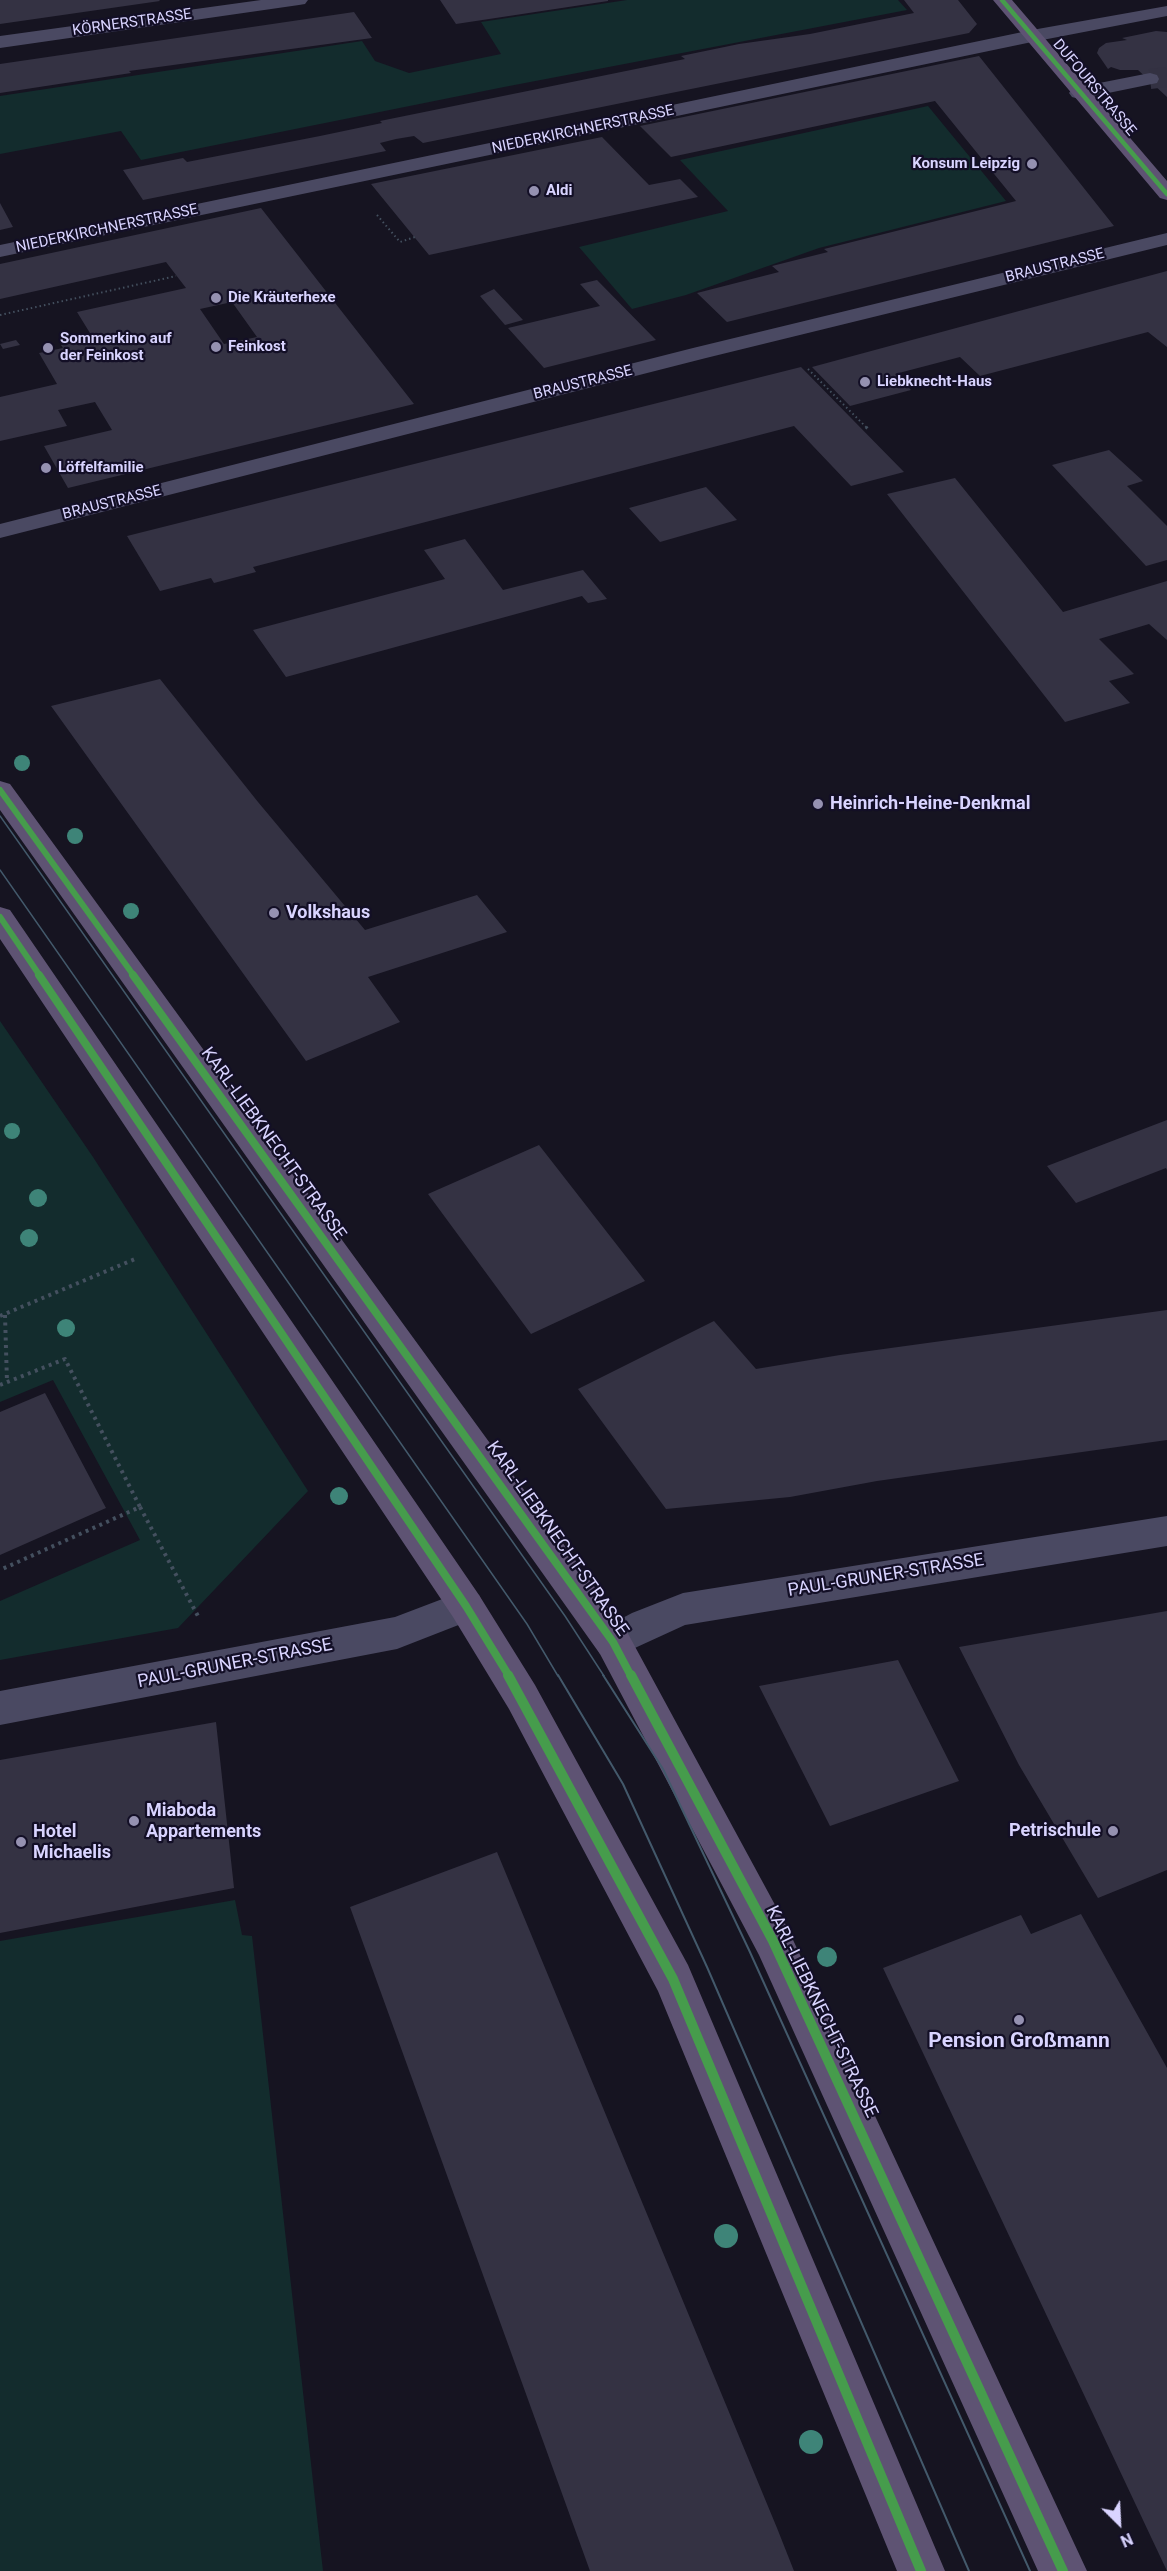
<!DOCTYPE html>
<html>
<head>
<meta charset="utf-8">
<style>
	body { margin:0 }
	#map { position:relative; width:1167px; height:2571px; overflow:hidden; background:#161421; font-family:Roboto,sans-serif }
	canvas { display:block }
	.north { position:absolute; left:1089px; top:2493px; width:60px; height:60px; -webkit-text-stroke:4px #130f26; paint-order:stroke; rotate:156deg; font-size:16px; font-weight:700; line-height:24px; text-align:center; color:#d9d4ff }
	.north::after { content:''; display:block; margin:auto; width:21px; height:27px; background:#d9d4ff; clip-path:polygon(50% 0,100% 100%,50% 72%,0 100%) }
</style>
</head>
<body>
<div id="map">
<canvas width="1167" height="2571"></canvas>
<div class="north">N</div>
</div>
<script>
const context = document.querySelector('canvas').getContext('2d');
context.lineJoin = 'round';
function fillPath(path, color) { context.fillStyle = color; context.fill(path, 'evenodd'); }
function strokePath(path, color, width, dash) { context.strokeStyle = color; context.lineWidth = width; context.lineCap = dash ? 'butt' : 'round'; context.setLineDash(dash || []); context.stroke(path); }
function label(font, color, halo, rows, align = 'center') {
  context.font = font + ' Roboto,sans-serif'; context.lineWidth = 4.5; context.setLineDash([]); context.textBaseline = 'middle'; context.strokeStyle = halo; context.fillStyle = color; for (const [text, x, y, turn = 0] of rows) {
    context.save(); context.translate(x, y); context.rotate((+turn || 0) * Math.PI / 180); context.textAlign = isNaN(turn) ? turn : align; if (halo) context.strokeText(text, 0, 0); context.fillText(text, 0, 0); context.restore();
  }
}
const green = new Path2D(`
	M627 0H898L907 10 504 87 141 160 121 131 0 154V96L362 41 375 61 409 73 501 54 481 22Z
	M928 106 1006 201 819 248 686 295 632 309 579 247 728 211 680 160Z
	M0 1021 93 1157 308 1491 178 1628 0 1660V1601L140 1540 53 1380 0 1402Z
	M235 1900 242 1935 252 1936 323 2571H0V1941Z`);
const building = new Path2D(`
	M0 0H159L160 1 0 24Z
	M440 0H608V1L456 24Z
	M904 0H958L977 24 969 33 423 143 414 136 396 139 380 143 386 151 143 200 123 170 183 158 187 162 320 136 382 123 380 121 685 59 681 56 739 44 810 34 914 13Z
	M354 12 372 38 129 71 131 73 0 93V64Z
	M1156 31 1167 32V97L1138 70H1120L1111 67 1108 69 1097 53 1099 48 1106 43 1127 40 1122 38Z
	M979 56 1114 226 727 322 697 293 779 272 772 266 828 252 824 249 1016 201 935 101 671 157 640 126Z
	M602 137 649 185 680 179 698 197 429 255 371 184Z
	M0 203 13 227 0 230Z
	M261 208 414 404 68 488 44 446 112 430 95 402 58 410 67 426 0 441V397L57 384 39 353 63 348 61 345 93 338 77 312 186 288 166 262 0 299V264ZM232 302 257 337 224 344 200 309Z
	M1167 271V347L1148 332 980 376 960 357 895 374 911 390 850 406 812 367Z
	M597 280 656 340 544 368 508 328 600 306 580 284Z
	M494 289 523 320 505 325 480 296Z
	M16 340 20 345 3 349 0 344Z
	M801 367 904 472 851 486 794 426 253 567 256 572 214 583 211 578 160 591 127 536Z
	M1109 450 1143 481 1127 486 1167 526V560L1146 566 1052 465Z
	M955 478 1063 612 1167 581V640L1149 624 1099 639 1134 674 1109 681 1130 703 1065 722 887 494Z
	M706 487 737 520 660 542 629 508Z
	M465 539 503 590 583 570 607 599 588 603 582 596 286 677 253 630 445 579 424 550Z
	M160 679 258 802 365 930 477 895 507 932 368 977 400 1022 306 1061 51 706Z
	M1167 1120V1170L1166 1168 1076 1203 1047 1166Z
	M539 1145 645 1281 531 1334 428 1194Z
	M1167 1310V1440L877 1481 790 1497 666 1509 578 1389 714 1321 756 1369 840 1355Z
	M45 1393 106 1508 0 1555V1412Z
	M1167 1611V1870L1098 1898 1019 1765 959 1647Z
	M898 1660 959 1781 830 1826 759 1686Z
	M216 1722 234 1888 0 1933V1760Z
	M497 1852 777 2528 794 2571H590L350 1907Z
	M1081 1914 1167 2068V2571L883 1968 1021 1915 1031 1934Z`);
const minorTunnel = new Path2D(`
	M1150 79 1167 77`);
const pathFar2 = new Path2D(`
	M377 215 400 242 415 237
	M0 315 176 276
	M808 369 868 429`);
const pathFar1 = new Path2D(`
	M866 427 869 430`);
const path = new Path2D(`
	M5 1315 7 1382
	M0 1316 135 1259
	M0 1385 65 1359 140 1507 0 1570
	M140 1507 199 1618`);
const minor = new Path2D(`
	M261 0H308L305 4 299 5 0 48V36Z
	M1167 6V16L1032 42 0 257V245L1032 30Z
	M1150 73 1157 75 1159 79 1157 83 1079 99 1072 97 1069 93 1072 89 1079 87Z
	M1167 233V245L706 358 0 538V524L693 348Z
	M1167 1516V1546L685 1625 613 1658 600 1654 594 1642 600 1630 632 1613 683 1593Z
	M466 1590 479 1595 484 1606 479 1617 397 1649 0 1725V1691L395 1617Z`);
const major = new Path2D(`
	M993 0H1012L1167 181V200L1160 198Z
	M0 781 10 784 626 1630 787 1927 1087 2571H1038L759 1955 600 1654 0 810Z
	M0 907 10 910 479 1595 535 1685 688 1965 945 2571H897L658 1991 509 1709 453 1617 0 939Z`);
const tramFar1 = new Path2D(`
	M0 816 565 1616 604 1676
	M0 870 527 1624 558 1676`);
const tram = new Path2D(`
	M558 1675 623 1784 707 1967 969 2571
	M603 1675 663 1769 749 1950 1030 2571`);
const cyclewayFar3 = new Path2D(`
	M1002 0 1167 194`);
const cyclewayFar2 = new Path2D(`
	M0 790 134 976
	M0 917 40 976`);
const cyclewayFar1 = new Path2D(`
	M39 975 466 1606 509 1676
	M133 975 613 1642 631 1676`);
const cycleway = new Path2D(`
	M508 1675 673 1979 921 2571
	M631 1675 773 1941 1063 2571`);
const trees = [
	[22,763,8],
	[75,836,8],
	[131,911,8],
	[12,1131,8],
	[38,1198,9],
	[29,1238,9],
	[66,1328,9],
	[339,1496,9],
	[827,1957,10],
	[726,2236,12],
	[811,2442,12]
];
const markers = [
	[1032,164,6,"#9591b1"],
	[534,191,6,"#9591b1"],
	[216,298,6,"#9591b1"],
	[216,347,6,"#9591b1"],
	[48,348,6,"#9591b1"],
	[865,382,6,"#9591b1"],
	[46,468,6,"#9591b1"],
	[818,804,6,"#9591b1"],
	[274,913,6,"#9591b1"],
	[134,1821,6,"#9591b1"],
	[1113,1831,6,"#9591b1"],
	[21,1842,6,"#9591b1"],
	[1019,2020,6,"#9591b1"]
];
const farStreetnames = [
	["KÖRNERSTRASSE",132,23,-8],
	["DUFOURSTRASSE",1094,88,50],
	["NIEDERKIRCHNERSTRASSE",583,130,-12],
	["NIEDERKIRCHNERSTRASSE",107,229,-12],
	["BRAUSTRASSE",1055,266,-14],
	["BRAUSTRASSE",583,383,-14],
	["BRAUSTRASSE",112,503,-14]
];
const farPoinames = [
	["Konsum Leipzig",1020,164,"right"],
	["Aldi",546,191],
	["Die Kräuterhexe",228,298],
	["Sommerkino auf",60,339],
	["der Feinkost",60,356],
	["Feinkost",228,347],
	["Liebknecht-Haus",877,382],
	["Löffelfamilie",58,468]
];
const poiNames = [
	["Heinrich-Heine-Denkmal",830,804],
	["Volkshaus",286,913],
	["Miaboda",146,1811],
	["Appartements",146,1832],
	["Petrischule",1101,1831,"right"],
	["Hotel",33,1832],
	["Michaelis",33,1853]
];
const streetNames = [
	["KARL-LIEBKNECHT-STRASSE",273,1144,54],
	["KARL-LIEBKNECHT-STRASSE",557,1539,55],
	["PAUL-GRUNER-STRASSE",886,1576,-9],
	["PAUL-GRUNER-STRASSE",235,1664,-11],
	["KARL-LIEBKNECHT-STRASSE",821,2012,64]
];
const nearPoinames = [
	["Pension Großmann",1019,2042]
];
fillPath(green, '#132c2d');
fillPath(building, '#343243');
strokePath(minorTunnel, '#333142', 20, [20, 10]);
strokePath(pathFar2, '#44505f', 2, [1.5, 3]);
strokePath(pathFar1, '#44505f', 3, [2, 4]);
strokePath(path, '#44505f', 4, [3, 4.5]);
fillPath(minor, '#4a4962');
fillPath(major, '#5e5373');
strokePath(tramFar1, '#43596b', 1.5);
strokePath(tram, '#43596b', 2);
strokePath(cyclewayFar3, '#469c4c', 4.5);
strokePath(cyclewayFar2, '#469c4c', 6);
strokePath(cyclewayFar1, '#469c4c', 8);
strokePath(cycleway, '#469c4c', 10);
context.fillStyle = '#3e8478';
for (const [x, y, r] of trees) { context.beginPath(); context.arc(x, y, r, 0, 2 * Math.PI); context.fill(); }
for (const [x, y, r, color] of markers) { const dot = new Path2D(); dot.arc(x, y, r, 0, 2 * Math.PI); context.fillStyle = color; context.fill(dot); strokePath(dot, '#130f26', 2); }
label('15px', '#d9d4ff', '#130f26', farStreetnames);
label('bold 15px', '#d9d4ff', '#130f26', farPoinames, 'left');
label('bold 18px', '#d9d4ff', '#130f26', poiNames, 'left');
label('18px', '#d9d4ff', '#130f26', streetNames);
label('bold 21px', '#d9d4ff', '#130f26', nearPoinames);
</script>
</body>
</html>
